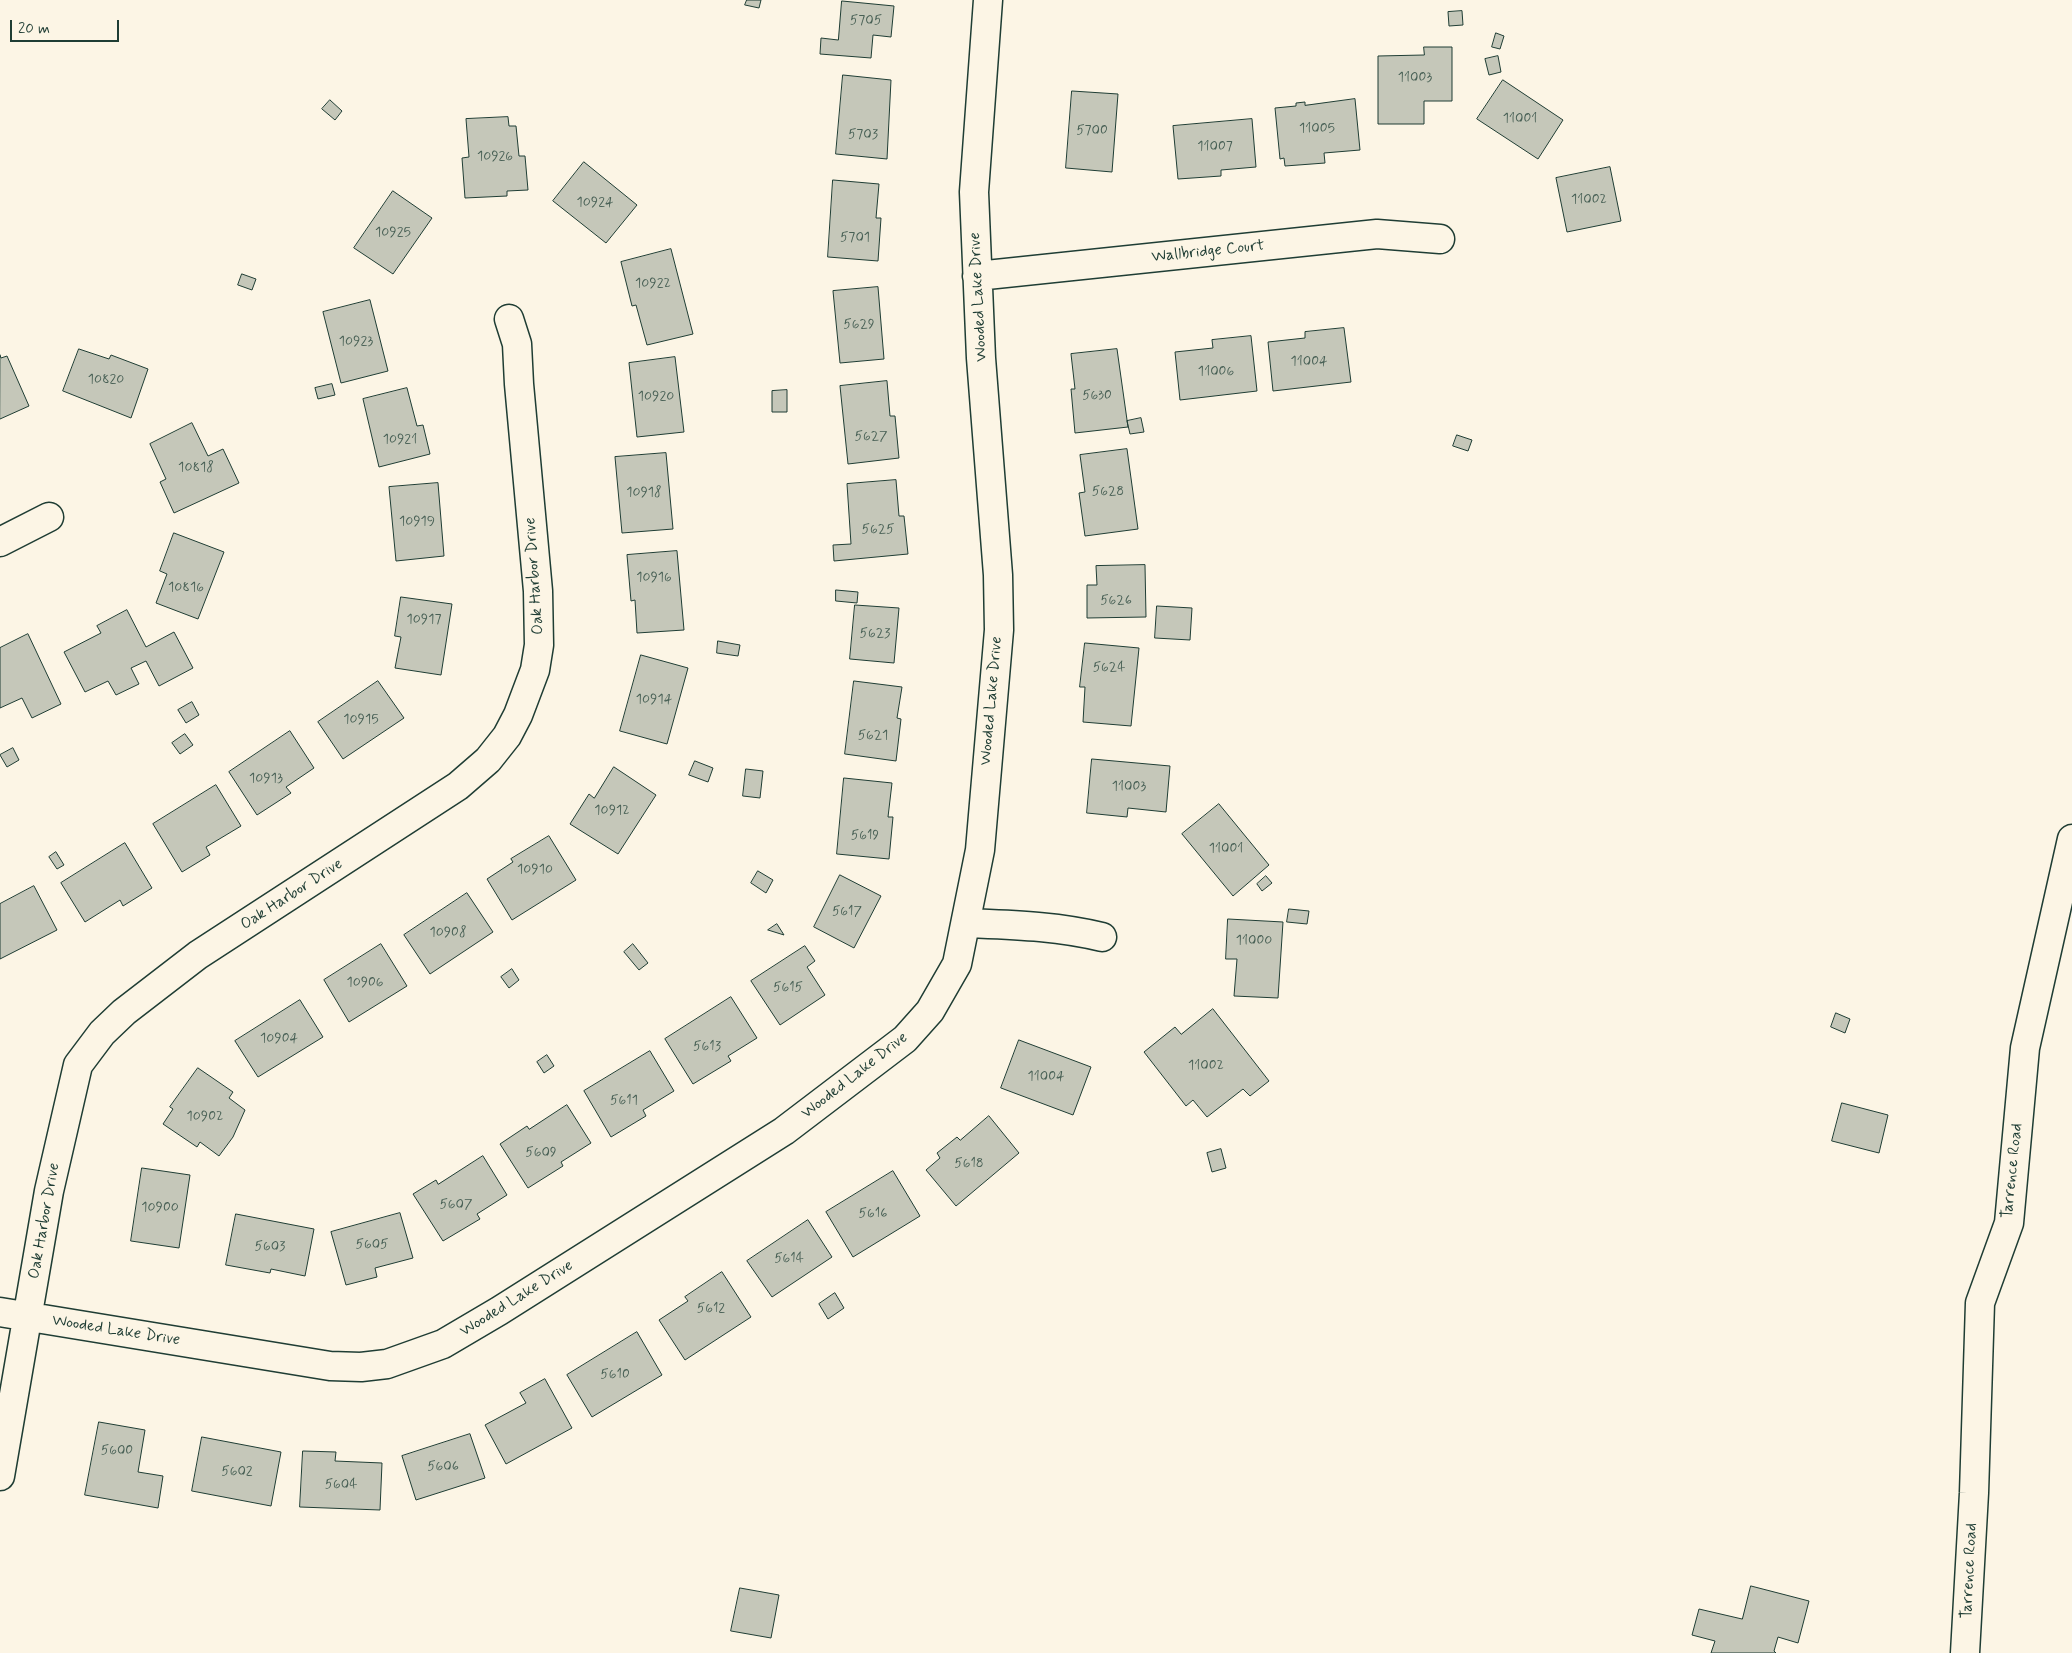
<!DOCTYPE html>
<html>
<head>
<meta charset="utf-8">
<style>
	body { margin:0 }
	#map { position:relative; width:2072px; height:1653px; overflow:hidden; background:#fcf5e5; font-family:Mynerve,sans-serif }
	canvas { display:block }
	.scale { position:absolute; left:10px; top:20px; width:109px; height:22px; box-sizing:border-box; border:2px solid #1f3d34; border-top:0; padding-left:6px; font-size:15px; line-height:18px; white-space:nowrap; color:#1f3d34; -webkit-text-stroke:4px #fcf5e5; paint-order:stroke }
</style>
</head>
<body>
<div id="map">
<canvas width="2072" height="1653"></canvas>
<div class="scale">20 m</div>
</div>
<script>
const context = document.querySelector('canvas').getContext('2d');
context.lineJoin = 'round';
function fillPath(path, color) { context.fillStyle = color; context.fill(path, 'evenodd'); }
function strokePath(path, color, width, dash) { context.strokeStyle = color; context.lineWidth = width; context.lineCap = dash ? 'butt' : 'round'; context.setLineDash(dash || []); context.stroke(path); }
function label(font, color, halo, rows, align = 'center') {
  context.font = font + ' Mynerve,sans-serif'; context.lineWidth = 4; context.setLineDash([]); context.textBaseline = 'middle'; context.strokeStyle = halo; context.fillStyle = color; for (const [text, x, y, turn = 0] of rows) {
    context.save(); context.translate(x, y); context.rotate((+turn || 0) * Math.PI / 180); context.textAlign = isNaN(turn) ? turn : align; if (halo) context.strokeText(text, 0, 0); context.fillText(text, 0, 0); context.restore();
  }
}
const building = new Path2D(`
	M747 0H761L759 8 745 5Z
	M842 1 894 6 891 37 873 35 871 58 820 54 821 38 838 40Z
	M1462 11 1463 25 1449 26 1448 12Z
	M1496 33 1504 36 1500 49 1492 47Z
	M1424 47H1452V101H1424V124H1378V56L1424 55Z
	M1498 56 1501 72 1489 75 1485 59Z
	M843 75 891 80 887 159 836 154Z
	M1503 80 1563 120 1538 159 1477 119Z
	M1072 91 1118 94 1112 172 1066 168Z
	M1355 99 1360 150 1324 153 1325 163 1285 166 1284 158 1280 159 1275 108 1296 106V103L1305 102V105Z
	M330 100 342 111 335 120 322 109Z
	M508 117 509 126H516L519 156H525L528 190 507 191V196L465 198 462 158 469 157 466 119Z
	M1252 119 1256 167 1221 170V176L1178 179 1173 126Z
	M584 162 637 205 606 243 553 201Z
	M1610 167 1621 221 1567 232 1556 178Z
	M833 180 879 184 876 218H881L878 261 828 257Z
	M393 191 432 218 393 274 354 248Z
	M671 249 693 334 647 345 636 305 632 306 621 262Z
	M242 274 256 279 252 290 238 285Z
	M878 287 884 359 840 363 833 291Z
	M370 300 388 371 341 383 323 312Z
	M1344 328 1351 382 1273 391 1268 342 1305 338V332Z
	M1251 336 1257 391 1180 400 1175 352 1213 348 1212 340Z
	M79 349 109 359 111 355 148 369 131 418 63 391Z
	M1117 349 1128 427 1075 433 1071 389H1075L1071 354Z
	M0 355 1 358 7 356 29 406 0 419Z
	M675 357 684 432 637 437 629 363Z
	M887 381 890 416H895L899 458 848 464 840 386Z
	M332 384 335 395 318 399 315 388Z
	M407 388 417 426 423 425 430 454 379 467 363 399Z
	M787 390V412H772V391Z
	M1141 418 1144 432 1130 434 1127 421Z
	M192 423 208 456 223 449 239 483 174 513 160 482 166 479 150 444Z
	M1457 435 1472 440 1468 451 1453 446Z
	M1127 449 1138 529 1085 536 1079 493 1085 492 1080 455Z
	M666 453 673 529 622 533 615 457Z
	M896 480 899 516H904L908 554 834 561 833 545 851 544 847 484Z
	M438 483 444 556 396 561 389 487Z
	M174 533 224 552 198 619 156 603 167 574 160 571Z
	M677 551 684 630 637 633 635 600 631 601 627 555Z
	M1145 565 1146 617 1087 618V585H1097L1096 566Z
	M836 590 858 592 857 603 836 601Z
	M401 597 452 604 441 675 395 668 401 637 395 636Z
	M855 605 899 608 894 663 850 659Z
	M1157 606 1192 608 1190 640 1155 638Z
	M127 610 146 647 174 632 193 668 159 686 146 661 131 668 139 684 116 695 108 681 85 692 64 652 101 633 97 626Z
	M28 634 61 704 32 718 22 698 0 708V648Z
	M718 641 740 645 738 656 717 653Z
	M1085 643 1139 648 1131 726 1083 722 1085 687H1080Z
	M641 655 688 668 667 744 620 731Z
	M378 681 404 718 343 759 318 722Z
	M854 681 902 687 897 718 901 719 896 761 845 754Z
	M192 702 199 715 186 723 178 710Z
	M290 731 314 768 286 787 291 793 257 815 229 772Z
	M185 734 193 745 180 754 172 743Z
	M13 748 19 760 7 767 0 755Z
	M1092 759 1170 766 1166 812 1128 808 1127 817 1087 813Z
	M695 761 713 768 708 782 689 775Z
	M614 767 656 795 618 854 570 824 589 794 594 798Z
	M746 769 763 771 760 798 743 796Z
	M844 778 892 783 888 817H893L889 859 837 854Z
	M216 785 241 826 206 847 210 855 182 872 153 824Z
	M1219 804 1269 865 1233 896 1182 834Z
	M549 836 576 880 512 920 487 879 513 862 511 859Z
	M125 843 152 888 123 906 120 900 85 922 61 883Z
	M56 852 64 865 57 869 49 857Z
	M758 871 773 880 766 893 751 883Z
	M840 875 881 896 854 948 814 927Z
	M1266 876 1272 883 1262 891 1257 884Z
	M34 886 57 930 0 959V904Z
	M467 893 493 932 430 974 404 935Z
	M1289 909 1309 911 1307 924 1287 922Z
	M1228 919 1283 922 1278 998 1234 996 1237 959H1226Z
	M777 924 784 935 768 930Z
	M381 944 407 986 349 1022 324 980Z
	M633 944 648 963 639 970 624 952Z
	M805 946 815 961 807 967 825 995 780 1025 751 981Z
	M512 969 519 980 509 988 501 977Z
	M731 997 757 1038 728 1056 731 1061 693 1084 665 1039Z
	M300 1000 323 1037 258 1077 235 1041Z
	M1213 1009 1269 1081 1250 1096 1243 1089 1207 1117 1193 1100 1186 1106 1144 1052 1175 1027 1181 1034Z
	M1836 1013 1850 1019 1845 1033 1831 1027Z
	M1019 1040 1091 1067 1073 1115 1001 1088Z
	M650 1051 674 1091 643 1110 646 1116 611 1137 584 1091Z
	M547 1055 554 1066 544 1073 537 1062Z
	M198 1068 233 1092 229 1098 245 1110 233 1137 219 1156 200 1142 197 1147 163 1124 173 1109 170 1107Z
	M1842 1103 1888 1115 1879 1153 1832 1141Z
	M567 1105 591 1143 561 1162 563 1166 528 1188 500 1144 527 1126 529 1129Z
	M989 1116 1019 1153 956 1206 926 1170 940 1158 937 1153 957 1137 960 1140Z
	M1221 1149 1226 1168 1212 1172 1207 1153Z
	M483 1156 507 1195 477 1214 480 1219 443 1241 413 1194 436 1180 438 1184Z
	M142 1168 190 1175 179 1248 131 1241Z
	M893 1171 920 1216 853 1257 826 1212Z
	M400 1213 413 1258 375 1268 377 1277 346 1285 331 1232Z
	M236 1214 314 1229 305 1276 271 1269 270 1273 226 1265Z
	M808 1220 832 1257 772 1297 747 1261Z
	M722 1272 751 1317 685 1360 659 1320 688 1301 685 1297Z
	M835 1293 844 1308 828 1319 819 1304Z
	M637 1332 662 1375 592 1417 567 1375Z
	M545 1379 572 1428 506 1464 485 1425 526 1403 520 1393Z
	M99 1422 145 1430 138 1472 163 1476 158 1508 85 1495Z
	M470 1434 485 1478 416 1500 402 1456Z
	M202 1437 281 1452 271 1506 192 1491Z
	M303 1451 336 1452 335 1461 382 1463 380 1510 300 1507Z
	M1751 1586 1809 1601 1798 1643 1778 1637 1774 1651 1776 1653H1711L1715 1641 1692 1635 1699 1609 1742 1619Z
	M740 1588 779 1595 771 1638 731 1631Z`);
const street = new Path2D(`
	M977 276 1377 234 1440 239
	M0 542 49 517
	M967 923C1013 925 1057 926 1102 937
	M0 1312 330 1366 361 1367 387 1364 443 1344 499 1311 784 1131 905 1039 930 1011 957 964 980 850 999 630 998 575 981 358 974 192 988 0
	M0 1476 49 1191 78 1065 102 1033 124 1012 198 955 458 786 488 760 507 736 518 715 535 670 539 645 538 591 519 384 517 344 509 319
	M1965 1653 1974 1493 1980 1303 2009 1223 2025 1048 2072 839`);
const numberNames = [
	["5705",866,21],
	["11003",1415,78],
	["11001",1520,119],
	["11005",1317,129],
	["5700",1092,131],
	["5703",863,135],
	["11007",1215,147],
	["10926",495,157],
	["11002",1589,200],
	["10924",595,203],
	["10925",393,233],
	["5701",855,238],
	["10922",653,284],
	["5629",859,325],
	["10923",356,342],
	["11004",1309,362],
	["11006",1216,372],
	["10820",106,380],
	["5630",1097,396],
	["10920",656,397],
	["5627",871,437],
	["10921",400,440],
	["10818",196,468],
	["5628",1108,492],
	["10918",644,493],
	["10919",417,522],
	["5625",878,530],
	["10916",654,578],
	["10816",186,588],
	["5626",1116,601],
	["10917",424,620],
	["5623",875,634],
	["5624",1109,668],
	["10914",654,700],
	["10915",361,720],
	["5621",873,736],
	["10913",266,779],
	["11003",1129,787],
	["10912",612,811],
	["5619",865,836],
	["11001",1226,849],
	["10910",535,870],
	["5617",847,912],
	["10908",448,933],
	["11000",1254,941],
	["10906",365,983],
	["5615",788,988],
	["10904",279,1039],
	["5613",707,1047],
	["11002",1206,1066],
	["11004",1046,1077],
	["5611",624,1101],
	["10902",205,1117],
	["5609",541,1153],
	["5618",969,1164],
	["5607",456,1205],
	["10900",160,1208],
	["5616",873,1214],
	["5605",372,1245],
	["5603",270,1247],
	["5614",789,1259],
	["5612",711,1309],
	["5610",615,1375],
	["5600",117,1451],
	["5606",443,1467],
	["5602",237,1472],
	["5604",341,1485]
];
const streetNames = [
	["Wallbridge Court",1208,252,-6],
	["Wooded Lake Drive",979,297,-93],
	["Oak Harbor Drive",535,576,-94],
	["Wooded Lake Drive",992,701,-85],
	["Oak Harbor Drive",292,895,-33],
	["Wooded Lake Drive",855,1076,-38],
	["Tarrence Road",2013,1171,-84],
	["Oak Harbor Drive",45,1221,-80],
	["Wooded Lake Drive",517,1299,-32],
	["Wooded Lake Drive",116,1331,9],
	["Tarrence Road",1970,1571,-87]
];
fillPath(building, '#c5c7b9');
strokePath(building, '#1f3d34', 1);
strokePath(street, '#1f3d34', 31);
strokePath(street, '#fcf5e5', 28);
label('14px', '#486055', null, numberNames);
label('16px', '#1f3d34', '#fcf5e5', streetNames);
</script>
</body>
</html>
